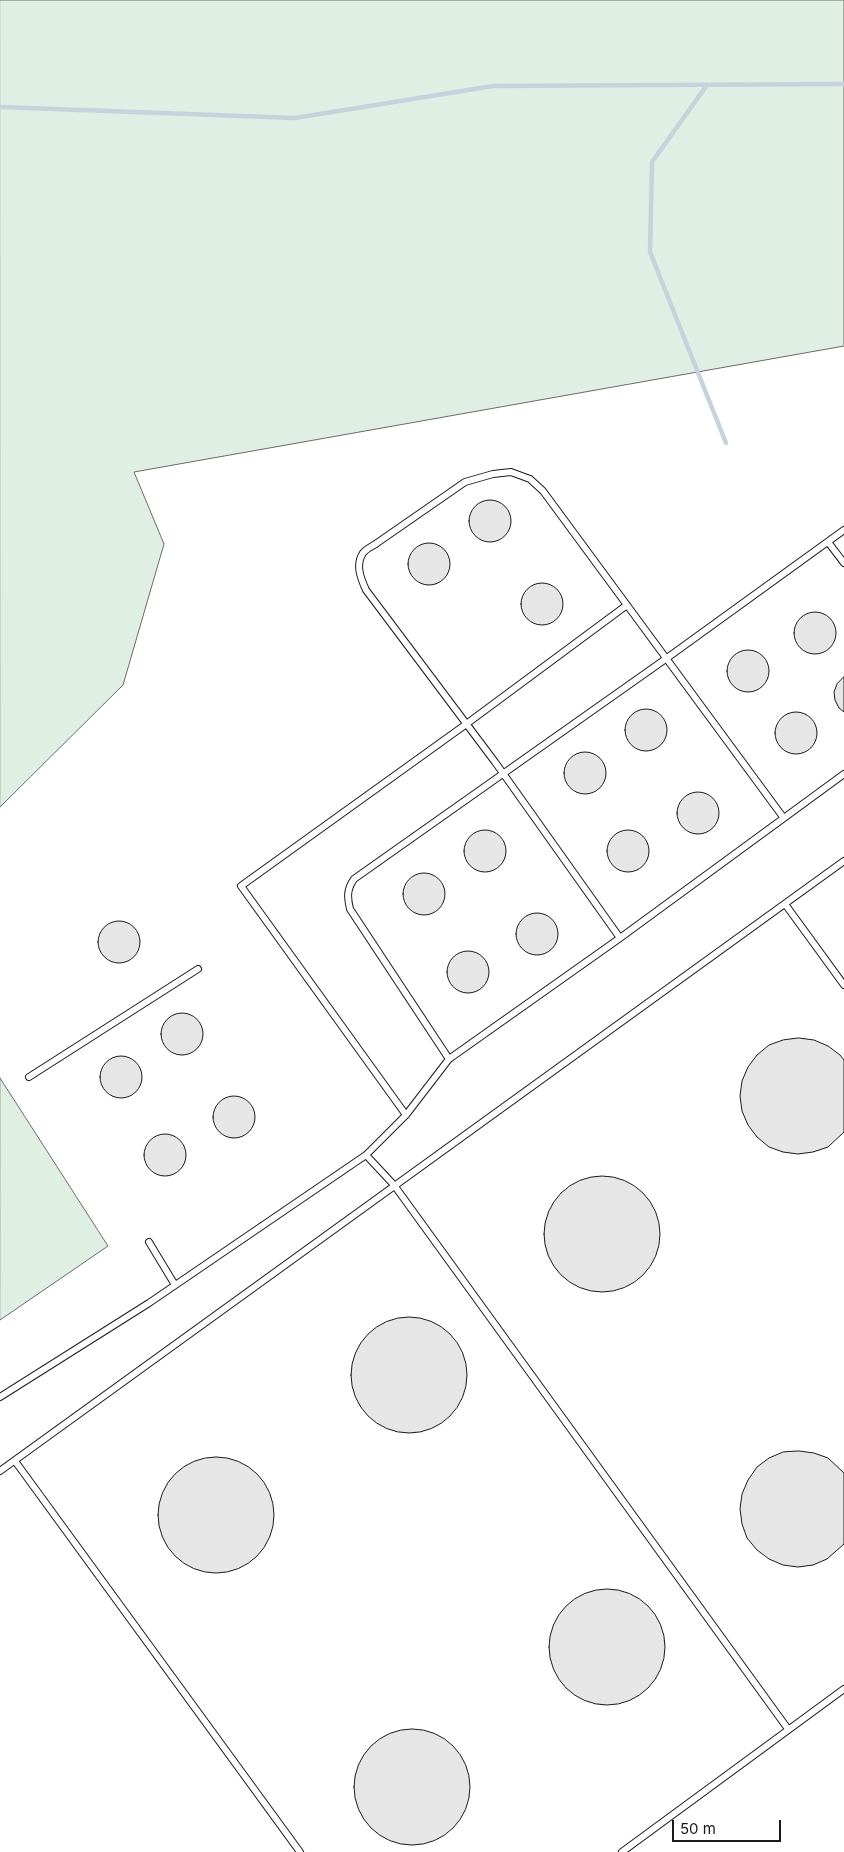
<!DOCTYPE html>
<html>
<head>
<meta charset="utf-8">
<style>
	body { margin:0 }
	#map { position:relative; width:844px; height:1852px; overflow:hidden; background:#fff; font-family:Inter,sans-serif }
	canvas { display:block }
	.scale { position:absolute; left:672px; top:1820px; width:109px; height:22px; box-sizing:border-box; border:2px solid #1a1a1a; border-top:0; padding-left:6px; font-size:15px; line-height:18px; white-space:nowrap; color:#1a1a1a; -webkit-text-stroke:4px #fff; paint-order:stroke }
</style>
</head>
<body>
<div id="map">
<canvas width="844" height="1852"></canvas>
<div class="scale">50 m</div>
</div>
<script>
const context = document.querySelector('canvas').getContext('2d');
context.lineJoin = 'round';
function fillPath(path, color) { context.fillStyle = color; context.fill(path, 'evenodd'); }
function strokePath(path, color, width, dash) { context.strokeStyle = color; context.lineWidth = width; context.lineCap = dash ? 'butt' : 'round'; context.setLineDash(dash || []); context.stroke(path); }
const green = new Path2D(`
	M0 0H844V346L134 472 164 544 123 685 0 807Z
	M0 1078 108 1246 0 1320Z`);
const stream = new Path2D(`
	M707 85 652 162 650 252 726 443
	M0 107 295 118 493 86 844 84`);
const building = new Path2D(`
	M469 521a21 21 0 1 1 42 0a21 21 0 1 1-42 0Z
	M408 564a21 21 0 1 1 42 0a21 21 0 1 1-42 0Z
	M521 604a21 21 0 1 1 42 0a21 21 0 1 1-42 0Z
	M794 633a21 21 0 1 1 42 0a21 21 0 1 1-42 0Z
	M727 671a21 21 0 1 1 42 0a21 21 0 1 1-42 0Z
	M844 677V712L839 708 835 700 834 692 837 684Z
	M625 730a21 21 0 1 1 42 0a21 21 0 1 1-42 0Z
	M775 733a21 21 0 1 1 42 0a21 21 0 1 1-42 0Z
	M564 773a21 21 0 1 1 42 0a21 21 0 1 1-42 0Z
	M677 813a21 21 0 1 1 42 0a21 21 0 1 1-42 0Z
	M607 851a21 21 0 1 1 42 0a21 21 0 1 1-42 0Z
	M464 851a21 21 0 1 1 42 0a21 21 0 1 1-42 0Z
	M403 894a21 21 0 1 1 42 0a21 21 0 1 1-42 0Z
	M516 934a21 21 0 1 1 42 0a21 21 0 1 1-42 0Z
	M98 942a21 21 0 1 1 42 0a21 21 0 1 1-42 0Z
	M447 972a21 21 0 1 1 42 0a21 21 0 1 1-42 0Z
	M161 1034a21 21 0 1 1 42 0a21 21 0 1 1-42 0Z
	M799 1038 814 1040 828 1046 840 1055 844 1060V1132L828 1147 813 1152 798 1154 783 1152 769 1147 757 1137 748 1125 742 1111 740 1096 742 1081 748 1067 757 1055 769 1045 783 1040Z
	M100 1077a21 21 0 1 1 42 0a21 21 0 1 1-42 0Z
	M213 1117a21 21 0 1 1 42 0a21 21 0 1 1-42 0Z
	M144 1155a21 21 0 1 1 42 0a21 21 0 1 1-42 0Z
	M544 1234a58 58 0 1 1 116 0a58 58 0 1 1-116 0Z
	M351 1375a58 58 0 1 1 116 0a58 58 0 1 1-116 0Z
	M799 1451 814 1453 828 1458 844 1473V1544L827 1559 813 1565 798 1567 783 1565 769 1559 757 1550 747 1538 742 1524 740 1509 742 1494 748 1480 757 1467 769 1458 783 1452Z
	M158 1515a58 58 0 1 1 116 0a58 58 0 1 1-116 0Z
	M549 1647a58 58 0 1 1 116 0a58 58 0 1 1-116 0Z
	M354 1787a58 58 0 1 1 116 0a58 58 0 1 1-116 0Z`);
const service = new Path2D(`
	M844 530 667 658 354 879C347 889 347 897 350 909L449 1059 620 938 844 774
	M828 542 844 563
	M785 904 844 985
	M620 938 495 762 366 590C361 579 355 565 363 553 366 549 373 546 377 543L465 482 493 474 511 472 530 479 543 491 783 817
	M29 1077 198 969
	M406 1115 241 886 465 725 627 605
	M366 1155 394 1185 788 1729
	M149 1242 175 1285
	M0 1397 149 1303 366 1155 406 1115 449 1059
	M15 1461 300 1852
	M0 1471 844 861
	M622 1852 844 1689`);
fillPath(green, '#e0efe3');
strokePath(green, '#6a6a6a', 1);
strokePath(stream, '#c6d2dc', 4.5);
fillPath(building, '#e6e6e6');
strokePath(building, '#1a1a1a', 1);
strokePath(service, '#1a1a1a', 8);
strokePath(service, '#fff', 6);
</script>
</body>
</html>
